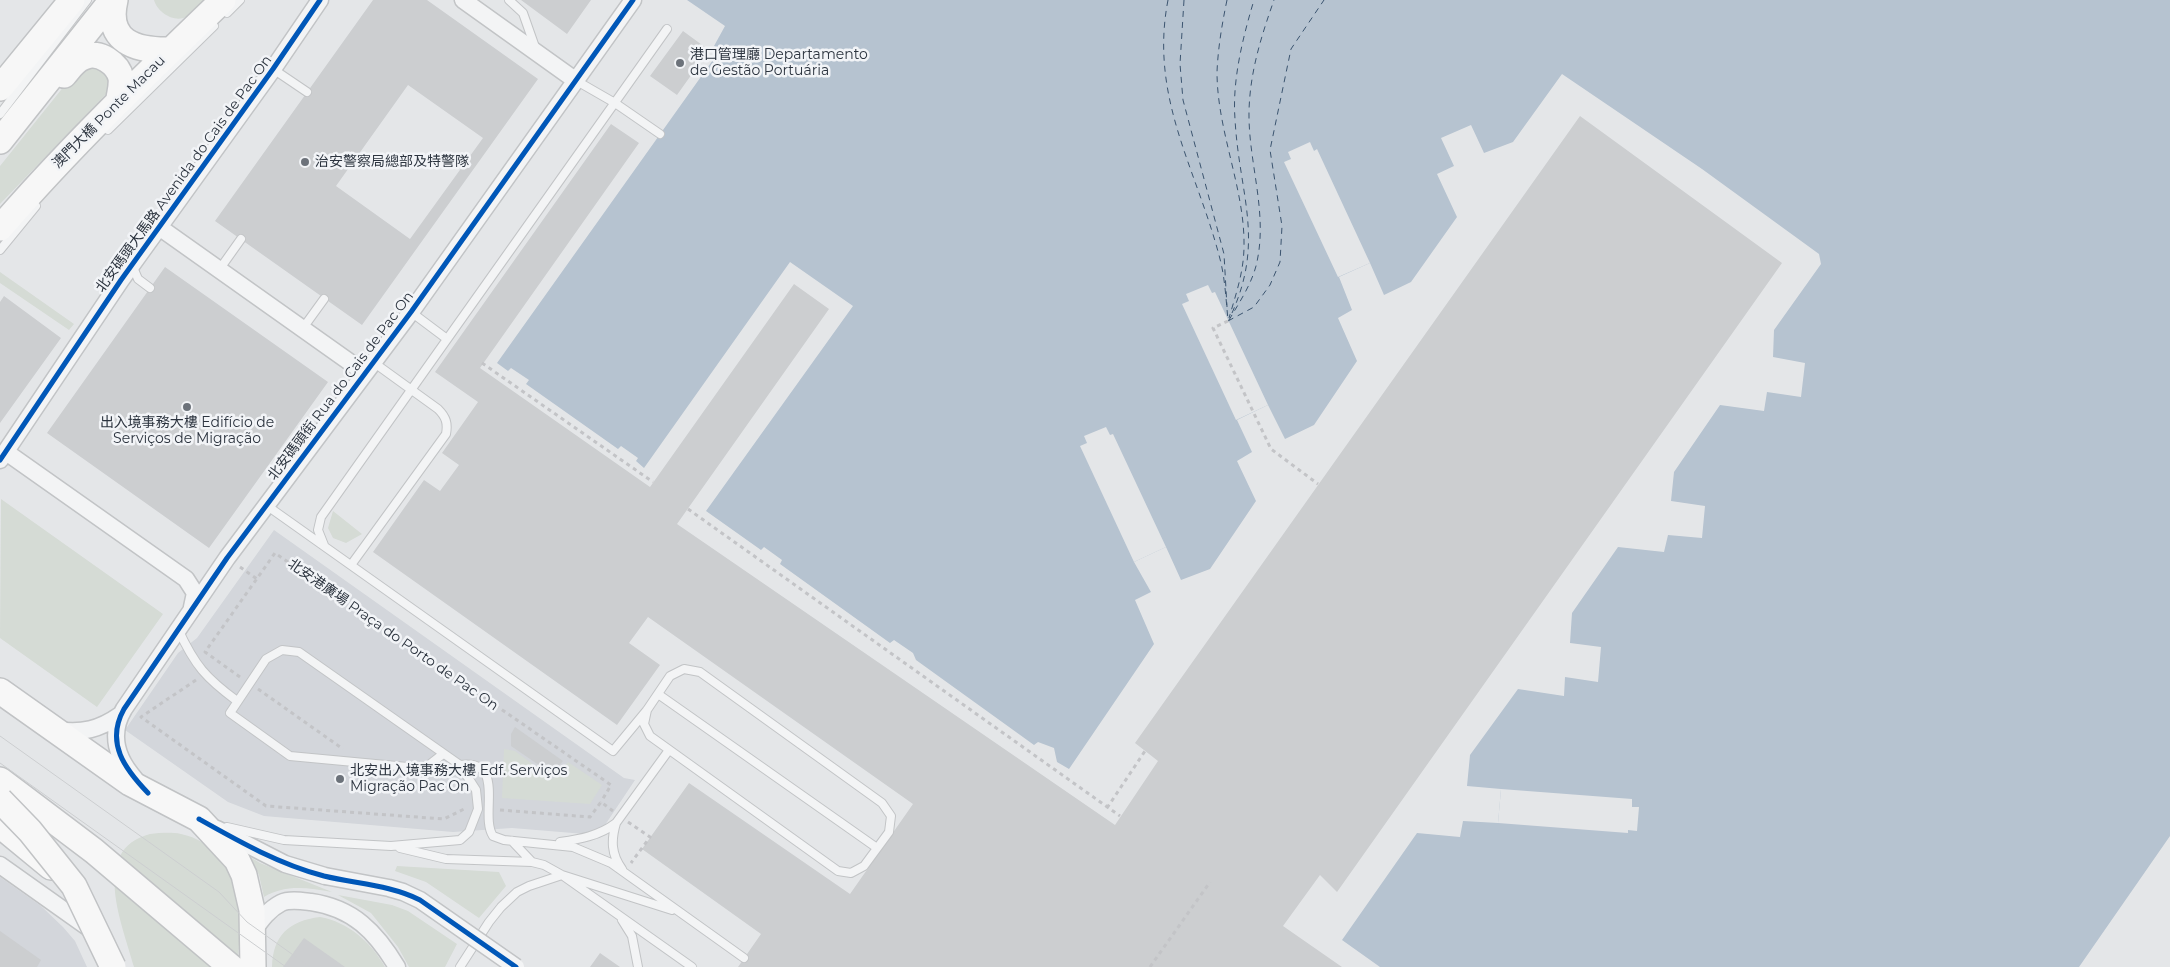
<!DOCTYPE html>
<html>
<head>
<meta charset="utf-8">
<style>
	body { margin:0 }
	canvas { display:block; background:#e4e6e8 }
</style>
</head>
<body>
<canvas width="2170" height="967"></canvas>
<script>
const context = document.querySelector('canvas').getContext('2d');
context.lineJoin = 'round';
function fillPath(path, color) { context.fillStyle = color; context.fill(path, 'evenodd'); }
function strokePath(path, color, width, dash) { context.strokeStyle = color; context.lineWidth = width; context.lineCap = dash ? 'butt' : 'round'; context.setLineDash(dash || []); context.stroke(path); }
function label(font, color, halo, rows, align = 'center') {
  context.font = font + ' Montserrat,"Noto Sans SC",sans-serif'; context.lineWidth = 5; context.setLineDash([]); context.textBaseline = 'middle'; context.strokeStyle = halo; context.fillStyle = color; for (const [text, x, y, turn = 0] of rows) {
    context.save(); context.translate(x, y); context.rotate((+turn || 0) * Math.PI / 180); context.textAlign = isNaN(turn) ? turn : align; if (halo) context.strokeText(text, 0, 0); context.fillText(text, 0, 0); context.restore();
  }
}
const built = new Path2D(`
	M274 530 624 778 635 780 605 825 597 831 585 834 512 828 453 832 264 816 228 802 125 730 178 653 197 638Z
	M0 877 41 906 63 927 75 941 87 967H0Z`);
const green = new Path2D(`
	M154 0H205C199 5 193 14 186 17 174 23 157 12 154 0Z
	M81 65 106 67 111 86 107 93 0 204V166Z
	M0 272 74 324 69 330 0 283Z
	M1 499 163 614 97 707 0 638Z
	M333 511 362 534 346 543 333 538 328 528Z
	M504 749 515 751 553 779 568 762 602 785 590 804 502 798Z
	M150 834C160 833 171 832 181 834 212 840 236 870 240 902 242 923 238 946 238 967H134C123 925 89 850 150 834Z
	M250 857 260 863 332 892C308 888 286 884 264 897L259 875Z
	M397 866 499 872 506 886 479 918 426 882 395 871Z
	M338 895 392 905 408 911 457 944 445 967H409L398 947 371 913Z
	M320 917C348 922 371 942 385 967H272C273 935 289 921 320 917Z`);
const water = new Path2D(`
	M687 0H2170V836L2079 967H1380L1342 940 1417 833 1460 837 1463 821 1498 823 1501 789 1467 786 1470 755 1518 689 1564 696 1565 677 1598 682 1601 647 1570 643 1572 613 1618 547 1664 552 1668 535 1702 538 1705 506 1671 501 1674 472 1720 405 1764 411 1767 392 1801 397 1805 363 1773 357 1774 330 1821 264 1819 254 1702 169 1562 74 1513 142 1484 153 1471 125 1441 138 1454 166 1437 174 1457 217 1411 282 1384 295 1370 263 1339 277 1352 310 1338 318 1357 361 1314 425 1285 439 1268 405 1237 420 1252 452 1237 461 1256 501 1210 569 1181 580 1166 547 1134 562 1151 592 1135 600 1154 644 1069 769 1057 762 1054 748 1038 742 1034 745 916 660 913 653 894 640 890 643 780 564 782 560 764 547 761 550 706 511 853 306 790 262 644 468 636 461 638 458 621 446 618 449 526 384 529 380 511 368 508 371 497 363 720 50 714 46 725 26Z`);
const pier = new Path2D(`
	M1310 142 1314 151 1317 149 1370 263 1338 277 1284 162 1291 159 1288 152Z
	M1208 285 1212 293 1215 292 1268 405 1236 420 1182 304 1189 301 1186 294Z
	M1106 427 1110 435 1113 434 1166 547 1134 562 1080 446 1087 443 1084 436Z
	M1501 789 1632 799V807H1639L1637 831 1628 830V833L1498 823Z`);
const ferry = new Path2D(`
	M1168 0C1149 98 1197 169 1220 259 1225 278 1226 300 1228 320
	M1184 0 1180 64 1183 100 1224 254 1227 307
	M1227 0C1222 24 1218 48 1217 72 1217 131 1245 189 1244 246 1244 271 1236 294 1229 318
	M1232 313C1265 239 1239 194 1235 119 1232 80 1243 37 1254 0
	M1229 320C1239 303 1251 285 1256 266 1269 214 1248 163 1249 111 1250 72 1261 37 1274 0
	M1228 321 1254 307 1270 285 1280 262 1282 226 1270 150 1291 49 1324 0`);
const building = new Path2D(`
	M373 0H427L538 79 362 325 215 221ZM408 85 483 138 410 239 336 186Z
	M521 0H591L567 34Z
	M683 31 709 50 677 95 650 76Z
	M1580 116 1782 263 1337 892 1320 875 1283 926 1342 967H738L761 934 642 849 689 783 850 894 913 804 648 617 629 643 660 665 617 725 373 552 424 480 440 491 459 465 442 453 478 402 435 372 611 124 639 143 480 368 650 487 794 284 829 309 677 524 1115 825 1158 761 1135 743Z
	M165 267 328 382 209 548 47 433Z
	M4 296 61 338 0 423V302Z
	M515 727 563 761 552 774 511 746V734Z
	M0 931 41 960 37 967H0Z
	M304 938 345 967H283Z
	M600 953 620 967H590Z`);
const path = new Path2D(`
	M1228 321 1213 328 1271 449 1318 484
	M482 363 653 482
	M688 509 1120 816
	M240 567 257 579
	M240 677 205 652 275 553 611 785 601 802
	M196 680 141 717 266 806 444 819 466 808
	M258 689 343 749
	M1107 808 1145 751
	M500 810 590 817 601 802 613 811
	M628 822 650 837 631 863
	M1150 967 1210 882`);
const service = new Path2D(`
	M509 0 523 13 535 47
	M227 13 240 0
	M273 69 307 92
	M575 80 615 103 660 134
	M0 114 87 0
	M108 130 214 26
	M0 250 36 206
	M132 265 138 279 150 288
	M219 270 241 239
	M411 312 447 339
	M303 328 324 299
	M266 505 613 751 647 710 670 676 684 669 700 672 882 803 891 816 889 832 864 866 851 873 838 871 650 736 644 724 647 710
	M324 545 318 530 321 517 667 29
	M351 565 446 434C448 423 446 417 438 409L373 362
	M178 629C195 666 206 678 237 701
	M658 694 877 848
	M460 765C507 759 479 815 493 836L504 840 573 847 611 863 744 958
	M227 827 284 840 355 844 391 846 460 840 469 832 478 809 476 790 460 765 299 652 282 650 266 659 230 713 290 756 418 768 429 765 443 754
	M512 841 532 862
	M560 842C580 839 599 836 616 823
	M400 848 446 859 532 862 544 865 562 875 692 967
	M622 869C611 854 611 840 616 823L669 750
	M622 920 632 936 638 967
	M460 967 489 922 501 907 517 892 529 886 562 875 672 910`);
const minor = new Path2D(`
	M463 0 575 80
	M159 227 365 373
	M6 452 186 579 195 593 192 607
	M0 460 121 280 273 69 320 0
	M57 730C82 734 100 729 120 715
	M135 779C117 759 109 734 124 709L227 558 411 312 633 0
	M217 829 285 864 325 876
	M0 865 93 931
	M254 930C261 920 269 909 281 903 289 899 302 901 311 902 353 908 376 932 397 967`);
const primary = new Path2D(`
	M115 0C105 42 136 51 171 50
	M64 75C70 68 75 60 84 57 99 50 118 64 121 78 122 85 120 92 119 98
	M0 88 72 0
	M0 141 112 0
	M0 228C70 147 146 74 223 0
	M0 691 130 783 199 819 237 860 244 875 252 910 253 967
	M0 780 94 851 231 967
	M0 825 51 867`);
const tram = new Path2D(`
	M0 736 219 892 247 922 310 967
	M0 763 286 967`);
const minorBridge = new Path2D(`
	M325 876 389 888 403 892 420 900 516 967`);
const primaryBridge = new Path2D(`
	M0 800 30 831 74 886 113 967`);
const cycleway = new Path2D(`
	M0 460 121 280 273 69 320 0
	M148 793C125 769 105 743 124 709L227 558 411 312 633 0
	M199 819C240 842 279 864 324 876 357 884 390 885 420 900L516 967`);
const markers = [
	[680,63,5,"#6c727a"],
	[305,162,5,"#6c727a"],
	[187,407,5,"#6c727a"],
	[340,779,5,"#6c727a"]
];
const poiNames = [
	["港口管理廳 Departamento",690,55],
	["de Gestão Portuária",690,71],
	["治安警察局總部及特警隊",315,162],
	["出入境事務大樓 Edifício de",187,423,"center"],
	["Serviços de Migração",187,439,"center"],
	["北安出入境事務大樓 Edf. Serviços",350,771],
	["Migração Pac On",350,787]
];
const streetNames = [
	["澳門大橋 Ponte Macau",109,112,-45],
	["北安碼頭大馬路 Avenida do Cais de Pac On",184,174,-54],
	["北安碼頭街 Rua do Cais de Pac On",341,386,-53],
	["北安港廣場 Praça do Porto de Pac On",393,635,35]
];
fillPath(built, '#d3d6db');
fillPath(green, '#d5dbd5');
fillPath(water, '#b6c3d0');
fillPath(pier, '#e4e6e8');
strokePath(ferry, '#3b546f', 1, [6, 5]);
fillPath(building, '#ccced0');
strokePath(service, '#c2c4c6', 10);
strokePath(minor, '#c2c4c6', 19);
strokePath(primary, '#c1c3c5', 28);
strokePath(path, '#c3c4c7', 3, [4, 4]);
strokePath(service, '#f3f4f5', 8);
strokePath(minor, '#f3f4f5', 16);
strokePath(primary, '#f7f7f7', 25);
strokePath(tram, '#ccced0', 1);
strokePath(minorBridge, '#c2c4c6', 19, []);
strokePath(primaryBridge, '#c1c3c5', 28, []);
strokePath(minorBridge, '#f3f4f5', 16);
strokePath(primaryBridge, '#f7f7f7', 25);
strokePath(cycleway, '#0057b8', 5);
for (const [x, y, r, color] of markers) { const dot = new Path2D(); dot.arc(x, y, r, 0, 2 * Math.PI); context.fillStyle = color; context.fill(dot); strokePath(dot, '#f2f4f7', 2); }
label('14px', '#2c343f', '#f2f4f7', poiNames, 'left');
label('14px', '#2c343f', '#f2f4f7', streetNames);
</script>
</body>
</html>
